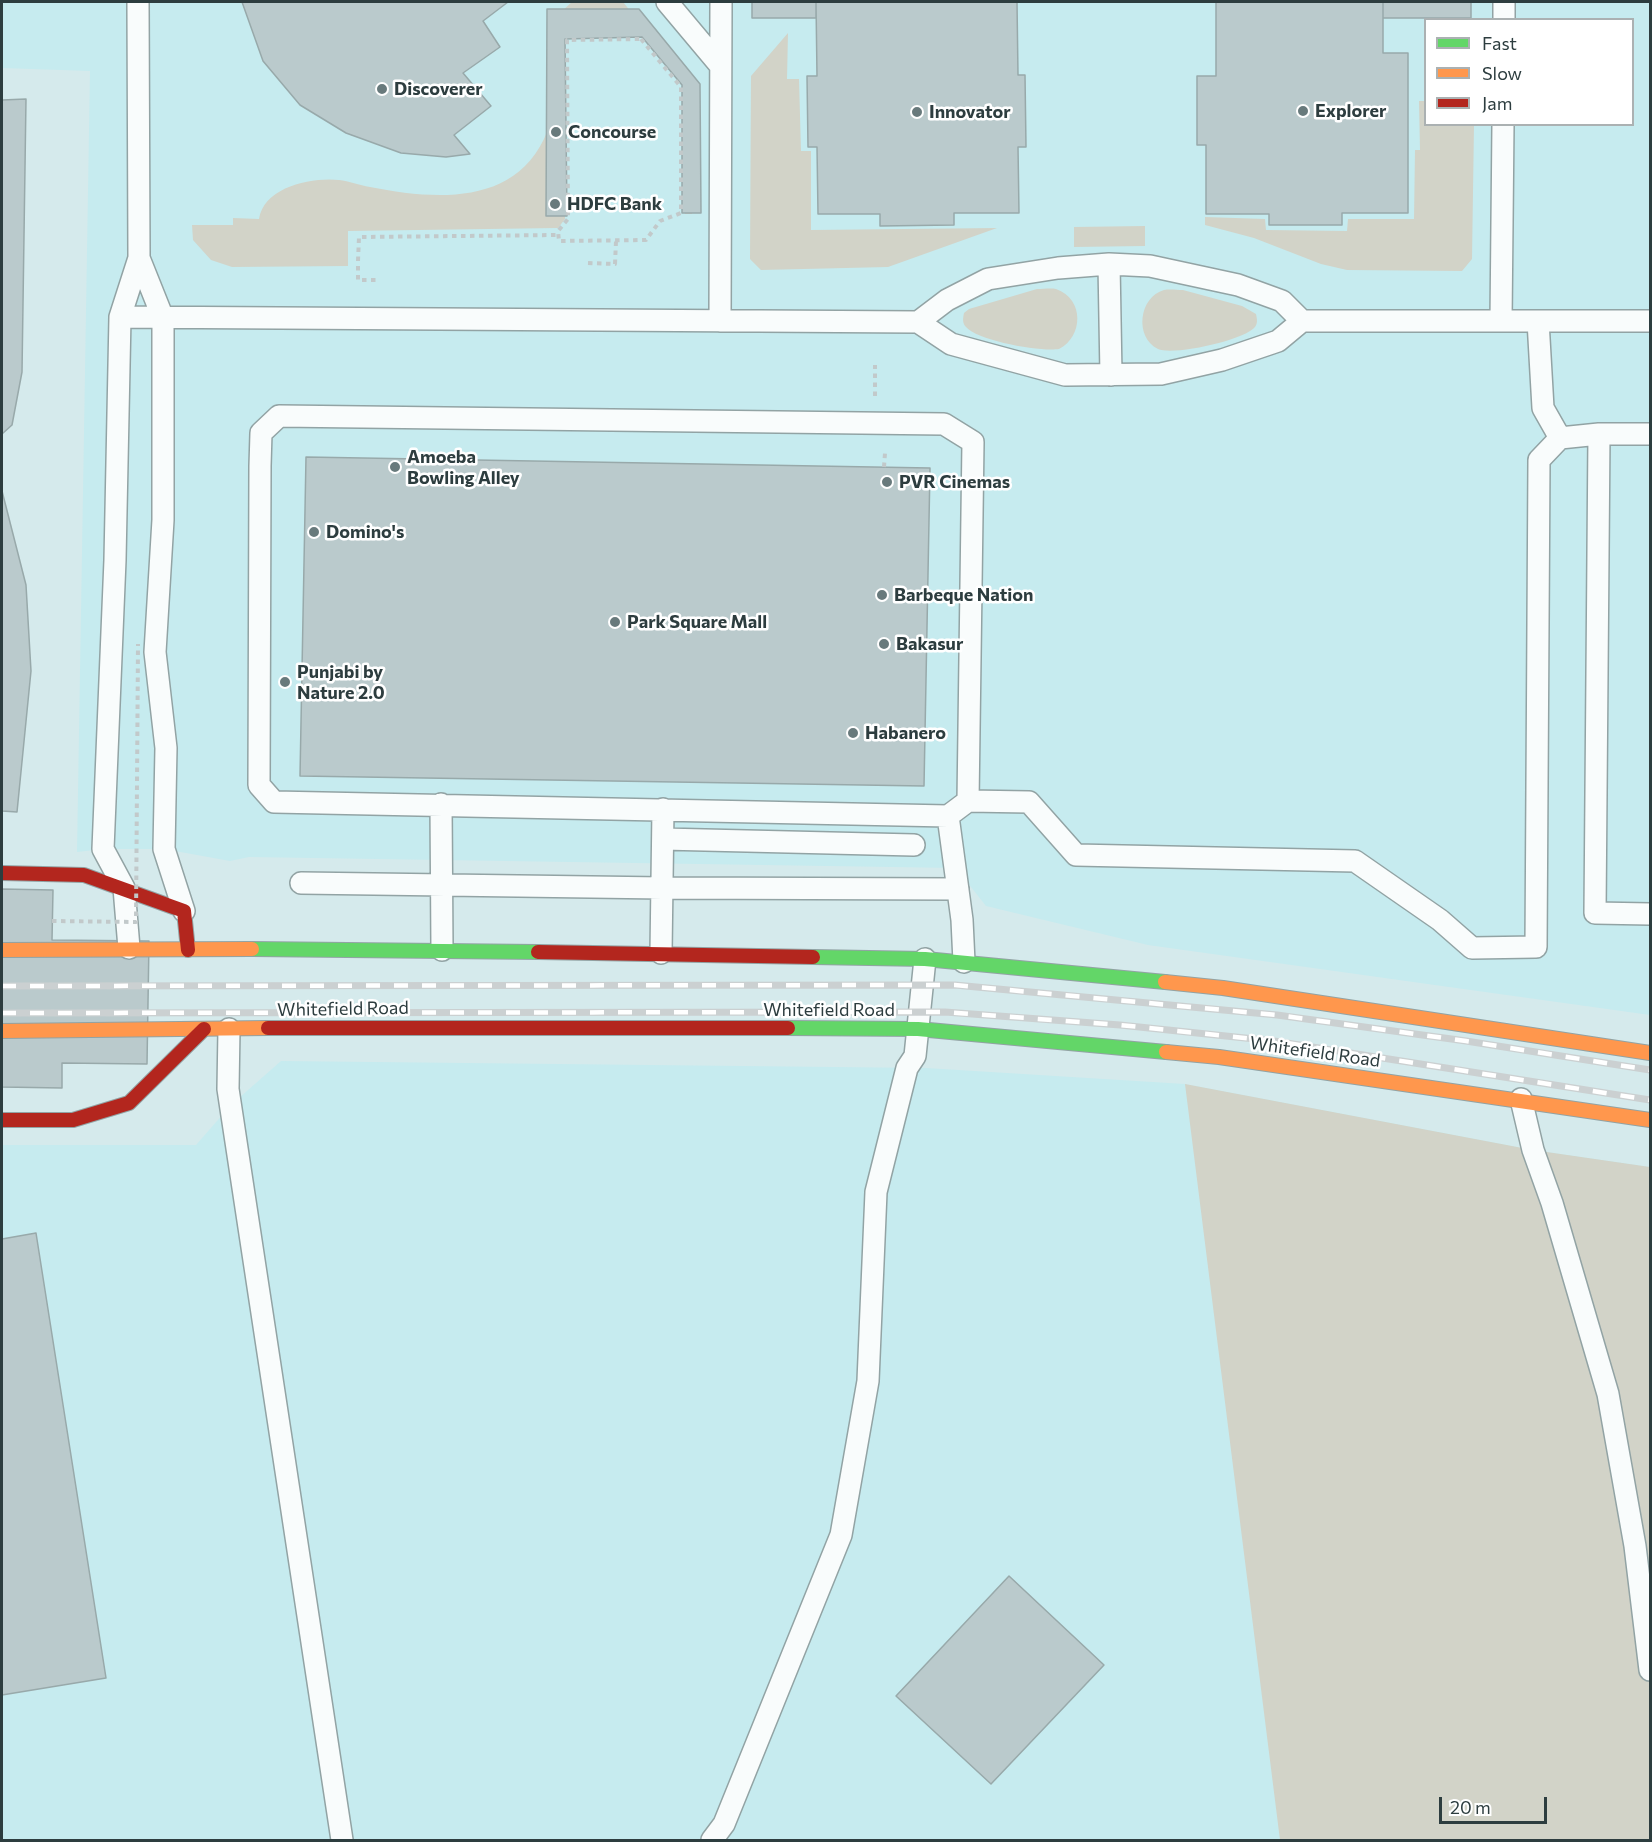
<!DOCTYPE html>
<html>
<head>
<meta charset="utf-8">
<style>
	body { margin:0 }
	#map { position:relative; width:1652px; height:1842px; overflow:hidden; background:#d5eaec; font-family:Commissioner,sans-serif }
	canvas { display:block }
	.frame { position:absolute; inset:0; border:3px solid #2d3d3f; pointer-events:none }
	.legend { position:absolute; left:1424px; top:18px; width:210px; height:108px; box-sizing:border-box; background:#fff; border:2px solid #abb1b2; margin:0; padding:8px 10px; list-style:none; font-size:18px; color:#2d3d3f }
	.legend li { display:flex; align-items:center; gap:12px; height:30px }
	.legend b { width:30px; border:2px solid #abb1b2 }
	.scale { position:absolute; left:1439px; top:1797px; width:108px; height:27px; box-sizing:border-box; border:3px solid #2d3d3f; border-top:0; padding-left:8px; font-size:18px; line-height:21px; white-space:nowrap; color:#2d3d3f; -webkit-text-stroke:4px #fff; paint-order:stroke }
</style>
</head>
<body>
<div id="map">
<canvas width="1652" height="1842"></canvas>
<div class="frame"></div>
<ul class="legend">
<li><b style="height:8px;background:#63d668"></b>Fast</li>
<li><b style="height:8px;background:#ff974d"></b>Slow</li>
<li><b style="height:8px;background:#b3261e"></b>Jam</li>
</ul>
<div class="scale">20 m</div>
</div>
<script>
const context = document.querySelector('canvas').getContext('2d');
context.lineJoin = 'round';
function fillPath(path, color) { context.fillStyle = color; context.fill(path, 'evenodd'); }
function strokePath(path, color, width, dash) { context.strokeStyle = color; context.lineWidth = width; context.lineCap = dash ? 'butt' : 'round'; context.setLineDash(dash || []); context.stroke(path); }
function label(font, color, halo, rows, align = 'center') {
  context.font = font + ' Commissioner,sans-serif'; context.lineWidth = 5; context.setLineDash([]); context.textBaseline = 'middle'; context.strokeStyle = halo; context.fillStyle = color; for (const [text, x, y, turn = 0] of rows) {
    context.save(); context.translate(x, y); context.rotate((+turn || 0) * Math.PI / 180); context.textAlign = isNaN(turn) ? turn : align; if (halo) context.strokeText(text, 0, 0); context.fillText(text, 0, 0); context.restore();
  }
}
const built = new Path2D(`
	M2 2H1650V1015L1148 945 986 906 956 868 249 857 230 861 164 849H103L77 852 90 71 2 68ZM1426 20H1632V124H1426Z
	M281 1061 926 1068 1185 1084 1533 1150 1650 1167V1840H2V1145H196L231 1105Z`);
const green = new Path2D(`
	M572 2H623L691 86 694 93 692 214H685L684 85 643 36 563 37 565 219 558 228 348 231V266L232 267 211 260 193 240 192 225H233V218L259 219C264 187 311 177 339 180 349 181 359 185 370 187 432 199 511 207 544 139 557 113 558 43 561 12Z
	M788 33 787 79H799L801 151H811V230L997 228 888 267 761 270 750 259 751 76Z
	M1419 101H1425L1426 124 1474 125 1472 259 1462 271 1347 270 1321 264 1254 238 1205 225V217L1265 219 1266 230 1347 231 1348 219H1414L1415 150H1420Z
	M1145 226V246L1074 247V227Z
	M1037 289C1043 289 1051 288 1056 289 1085 299 1083 337 1059 349 1041 352 978 341 966 327 962 323 963 318 964 313L969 309Z
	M1183 290 1242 306 1256 314C1257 319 1258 323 1255 327 1245 340 1173 356 1158 349 1134 337 1139 297 1164 290 1170 289 1177 290 1183 290Z
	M1185 1084 1533 1150 1650 1167V1840H1280Z`);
const building = new Path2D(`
	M242 2H508L483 21 500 47 463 73 491 106 454 135 470 154 446 157 401 153 346 133 300 105 263 61Z
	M752 2H816V18H752Z
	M816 2H1017L1018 75H1025L1026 147H1018L1019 213H954V225L880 226V214H818L817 147H808L807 76H817Z
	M1216 2H1383V53H1408V213H1342V225H1269V214H1206V145H1197V76H1216Z
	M1383 2H1471V18H1383Z
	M547 9H639L700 84 701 213H682V85L642 37 565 39 567 216H546Z
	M26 99 22 372 12 425 2 434V100Z
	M306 457 930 468 924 786 300 776Z
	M2 491 26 585 31 671 17 812 2 811Z
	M2 889 53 890 52 940 149 941 147 1064 62 1063V1088L2 1087Z
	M36 1233 106 1678 2 1695V1239Z
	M1009 1576 1104 1665 991 1784 896 1696Z`);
const path = new Path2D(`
	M641 39 681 87V213L660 221 646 240 559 241 558 231 568 219 567 40Z
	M358 261 359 237 558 235
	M588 263 615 264 616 241
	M358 266V280H378
	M875 396V365
	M884 467 885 453`);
const lane = new Path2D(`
	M667 2 719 64
	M1504 20V2
	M139 258 163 318V520L155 652 166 748 164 849 184 911
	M1109 264 1111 375
	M120 317 918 322 951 344 1065 375 1161 374 1222 360 1278 341 1302 321H1650
	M720 321 721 2
	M1501 321 1503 124
	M1538 321 1543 408 1560 438 1599 434H1650
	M918 322 947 300 988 279 1058 268 1109 264 1150 266 1238 285 1282 301 1302 321
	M279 416 944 424 973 442 968 801 948 816 274 802 259 785 260 466 261 433Z
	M1599 434 1595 913 1650 914
	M968 801 1029 802 1076 855 1355 861 1440 920 1472 948 1536 947 1539 460 1560 438
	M441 804 442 950
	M948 816 962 920 964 962
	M663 839 914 845
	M301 883 663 888 958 889
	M129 948 124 888 103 849 115 560 120 317 139 258 138 2
	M661 953 663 809
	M229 1029 228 1089 342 1840
	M1521 1099 1533 1150 1552 1203 1608 1394 1635 1546 1650 1670
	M712 1840 724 1824 841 1535 868 1381 876 1192 907 1068 915 1056 925 959`);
const fast = new Path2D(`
	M252 949 538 952
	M813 957 925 959 1165 982
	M788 1028 918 1029 1166 1052`);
const slow = new Path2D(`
	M2 950 252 949
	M1165 982 1223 988 1650 1053
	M2 1031 268 1028
	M1166 1052 1219 1057 1650 1120`);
const jam = new Path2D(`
	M2 873 84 875 184 911 188 950
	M538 952 813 957
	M268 1028H788
	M2 1120H73L129 1103 204 1029`);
const rail = new Path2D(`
	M2 986 955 985 1277 1015 1466 1041 1650 1070
	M2 1013 945 1012 1120 1025 1274 1041 1650 1100`);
const pathBridge = new Path2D(`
	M52 921 136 922 138 644`);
const markers = [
	[382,89,6,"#687a7c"],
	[1303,111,6,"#687a7c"],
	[917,112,6,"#687a7c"],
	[556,132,6,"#687a7c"],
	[555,204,6,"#687a7c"],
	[395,467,6,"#687a7c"],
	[887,482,6,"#687a7c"],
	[314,532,6,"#687a7c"],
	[882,595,6,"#687a7c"],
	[615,622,6,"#687a7c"],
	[884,644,6,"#687a7c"],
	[285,682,6,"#687a7c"],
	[853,733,6,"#687a7c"]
];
const poiNames = [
	["Discoverer",394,89],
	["Explorer",1315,111],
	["Innovator",929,112],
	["Concourse",568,132],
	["HDFC Bank",567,204],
	["Amoeba",407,457],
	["Bowling Alley",407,478],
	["PVR Cinemas",899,482],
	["Domino's",326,532],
	["Barbeque Nation",894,595],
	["Park Square Mall",627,622],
	["Bakasur",896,644],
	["Punjabi by",297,672],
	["Nature 2.0",297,693],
	["Habanero",865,733]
];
const streetNames = [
	["Whitefield Road",343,1009,-1],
	["Whitefield Road",829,1010],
	["Whitefield Road",1315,1052,8]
];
fillPath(built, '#c6ebef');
fillPath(green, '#d2d3c8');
fillPath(building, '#bacacc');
strokePath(building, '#98a9aa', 1.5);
strokePath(lane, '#92a3a4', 24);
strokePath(fast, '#92a3a4', 16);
strokePath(slow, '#92a3a4', 16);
strokePath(jam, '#92a3a4', 16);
strokePath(path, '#c2c9ca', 4, [4.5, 4.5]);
strokePath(lane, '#f9fcfc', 21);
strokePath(fast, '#63d668', 14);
strokePath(slow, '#ff974d', 14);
strokePath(jam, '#b3261e', 14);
strokePath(rail, '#cbd0d1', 7);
strokePath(rail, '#fff', 4.5, [14]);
strokePath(pathBridge, '#c2c9ca', 4, [4.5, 4.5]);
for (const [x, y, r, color] of markers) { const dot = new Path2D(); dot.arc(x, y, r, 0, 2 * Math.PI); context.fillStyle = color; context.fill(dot); strokePath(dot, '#fff', 2); }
label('bold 18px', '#2d3d3f', '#fff', poiNames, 'left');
label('18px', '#2d3d3f', '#fff', streetNames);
</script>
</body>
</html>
